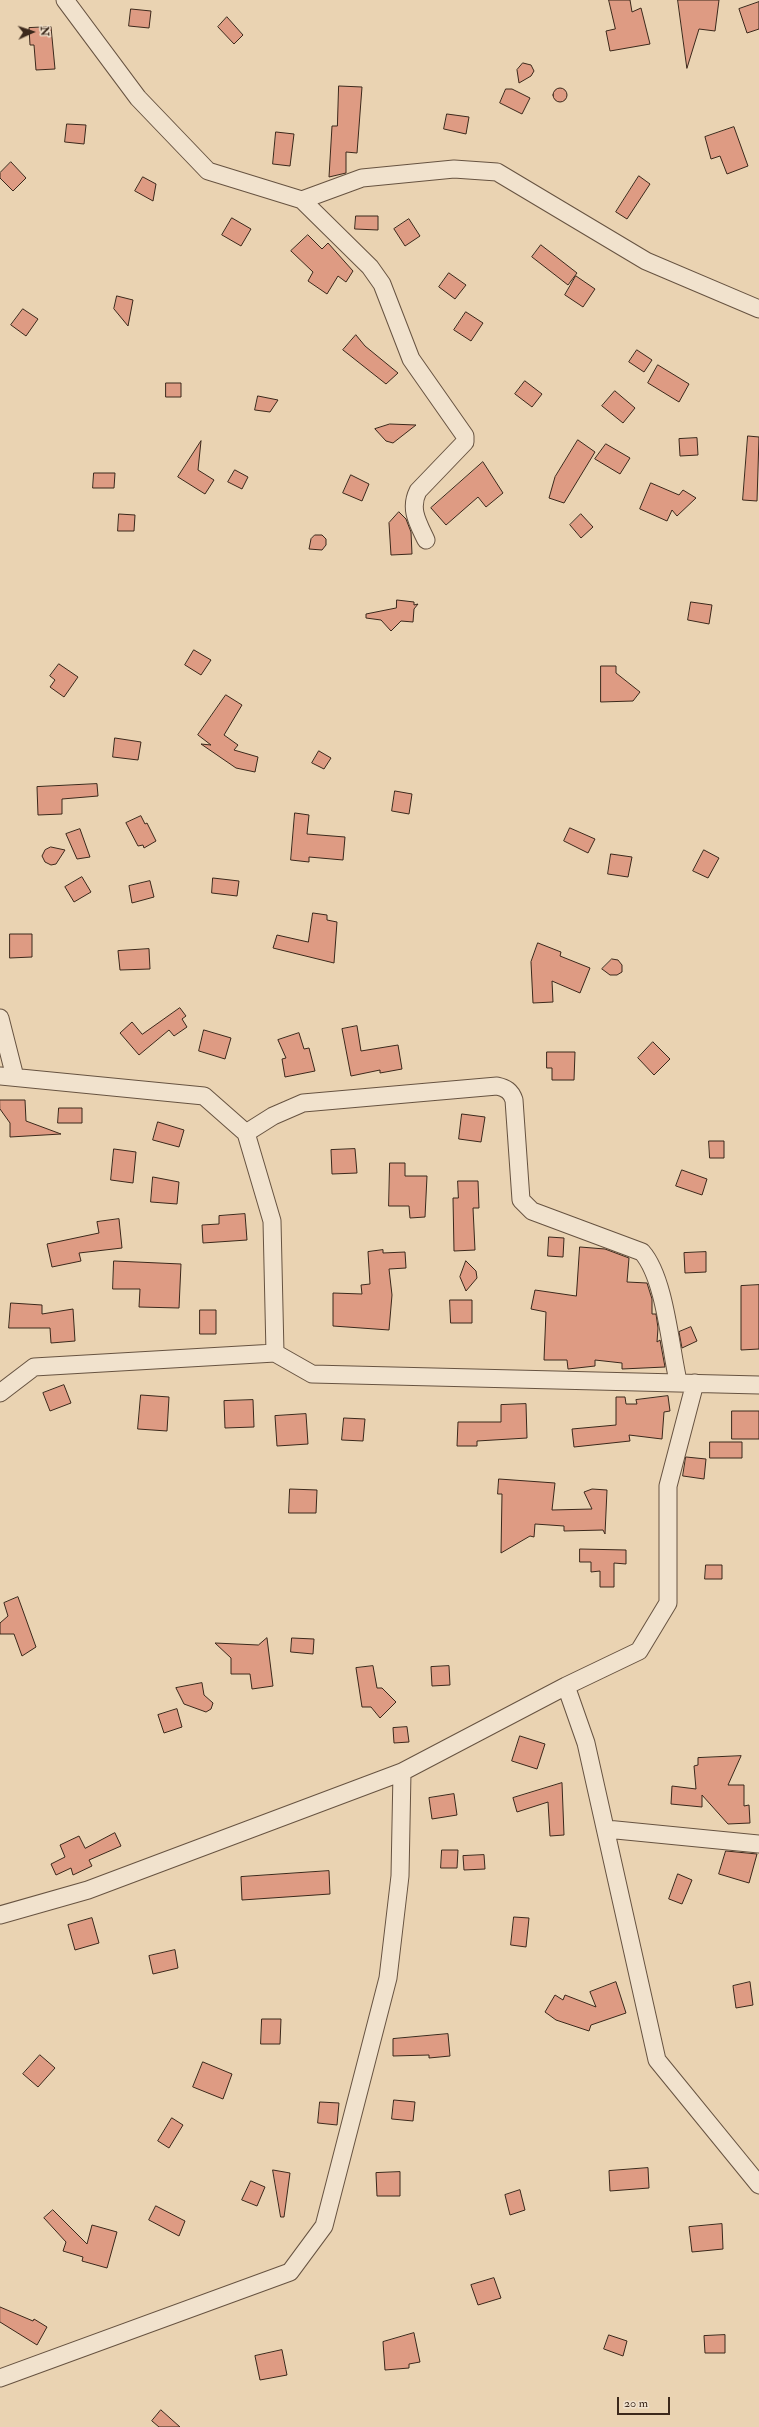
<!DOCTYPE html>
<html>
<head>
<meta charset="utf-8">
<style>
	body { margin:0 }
	#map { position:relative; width:759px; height:2427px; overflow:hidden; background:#ead3b2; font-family:"IM FELL Double Pica",serif }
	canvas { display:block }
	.north { position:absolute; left:12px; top:12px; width:40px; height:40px; -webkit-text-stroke:3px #f1e2cd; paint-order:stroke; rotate:87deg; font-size:11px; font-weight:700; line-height:16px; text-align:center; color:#3b281b }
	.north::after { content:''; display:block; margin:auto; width:14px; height:18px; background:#3b281b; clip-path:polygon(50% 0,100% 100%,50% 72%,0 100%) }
	.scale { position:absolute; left:617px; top:2397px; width:53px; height:18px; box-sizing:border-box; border:2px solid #3b281b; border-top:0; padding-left:5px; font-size:12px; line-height:14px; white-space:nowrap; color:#3b281b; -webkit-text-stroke:3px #f1e2cd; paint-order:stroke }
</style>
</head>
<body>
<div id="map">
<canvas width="759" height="2427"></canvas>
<div class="north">N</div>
<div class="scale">20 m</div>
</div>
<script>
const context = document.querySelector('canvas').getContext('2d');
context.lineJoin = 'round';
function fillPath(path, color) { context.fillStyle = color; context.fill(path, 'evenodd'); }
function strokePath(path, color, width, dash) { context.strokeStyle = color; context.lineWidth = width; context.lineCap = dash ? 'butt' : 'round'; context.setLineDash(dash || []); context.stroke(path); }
const building = new Path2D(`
	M609 0H630L632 12 641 8 650 44 610 51 606 31 615 29Z
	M678 0H719L715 31 699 29 687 68Z
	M759 2V29L747 33 739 9Z
	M131 9 151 11 149 28 129 26Z
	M227 17 243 35 234 44 218 27Z
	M51 27 55 69 36 70 34 45H30L29 28Z
	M523 63 531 65 534 71 531 76 519 83 517 70Z
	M339 86 362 87 357 153 346 152V173L329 177 332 126H337Z
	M553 95a7 7 0 1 1 14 0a7 7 0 1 1-14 0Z
	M506 89H512L530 98 522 114 500 103Z
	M447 114 469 117 466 134 444 129Z
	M67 124 86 125 84 144 65 142Z
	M734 127 748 166 727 174 720 156 711 159 705 137Z
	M276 132 294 134 290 166 273 164Z
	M11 162 26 178 13 191 0 178V173Z
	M639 176 650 184 627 219 616 212Z
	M143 177 156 184 153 201 135 191Z
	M356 216H378V230L355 229Z
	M232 218 251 229 241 246 222 235Z
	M409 219 420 236 405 246 394 229Z
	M308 235 322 249 328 243 353 271 346 282 338 276 327 294 308 281 313 272 291 251Z
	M541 245 577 273 568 285 532 257Z
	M449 273 466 285 455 299 439 287Z
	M576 276 595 289 583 307 565 295Z
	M117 296 133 300 128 326 114 309Z
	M23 309 38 319 26 336 11 325Z
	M466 312 483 323 471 341 454 330Z
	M356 335 365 346 398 373 386 384 343 350Z
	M637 350 652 360 644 372 629 362Z
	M658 365 689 384 679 402 648 383Z
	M525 381 542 394 532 407 515 394Z
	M166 383H181V397H166Z
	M615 391 635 408 623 423 602 406Z
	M258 396 278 400 270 412 255 410Z
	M390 424 416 425 393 443 386 441 375 429Z
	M748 436 759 437 757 501 743 500Z
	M697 438 698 455 680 456 679 439Z
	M578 440 595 452 564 503 549 498 555 477Z
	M201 441 198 470 214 480 205 494 178 477Z
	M606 444 630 458 620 474 595 459Z
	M483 462 503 493 486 507 478 497 446 525 431 508Z
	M235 470 248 477 242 489 228 482Z
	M94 473H115L114 488H93Z
	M351 475 369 484 362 501 343 493Z
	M651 483 679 495 683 490 696 498 677 516 672 510 667 521 640 509Z
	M399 512 406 519 411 532 412 554 391 555 389 523Z
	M119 514 135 515 134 531H118Z
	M581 514 593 527 581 538 570 525Z
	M315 535H322L326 539V545L322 550 309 549 311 539Z
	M397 600 414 602V605L418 604 414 609 413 622 401 621 391 631 381 620 366 618V614L396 608Z
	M691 602 712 605 709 624 688 620Z
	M194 650 211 660 201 675 185 665Z
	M59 664 78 677 64 697 50 687 55 680 50 676Z
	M601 666H616V673L640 692 633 701 601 702Z
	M226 695 242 705 224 735 238 745 234 750 258 757 255 772 236 768 201 744 211 745 198 735Z
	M115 738 141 742 138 760 113 757Z
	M319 751 331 758 324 769 312 763Z
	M97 784 98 796 62 799V814L38 815 37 787Z
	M395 791 412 794 409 814 392 811Z
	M295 813 309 815 307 834 345 837 343 860 309 857V862L291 860Z
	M141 816 145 824 147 823 156 841 144 848 143 845 138 846 126 823Z
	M570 828 595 839 588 853 564 841Z
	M80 829 90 857 77 859 66 834Z
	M51 847 65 850 56 864 51 865 45 862 42 856 45 850Z
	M704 850 719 858 708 878 693 871Z
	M611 854 632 857 628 877 608 874Z
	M82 877 91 892 74 902 65 887Z
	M213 878 239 881 237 896 212 893Z
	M150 881 154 897 132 903 129 886Z
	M313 913 327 915V920L337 922 334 963 273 948 277 935 308 942Z
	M10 934H32V957L10 958Z
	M538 943 561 952 560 956 590 968 580 993 552 981 553 1002 533 1003 531 962Z
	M149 949 150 969 120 970 118 951Z
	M612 959 618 960 622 965V972L617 975H610L602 969Z
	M180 1008 186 1016 182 1019 187 1027 174 1036 169 1030 139 1055 120 1033 132 1022 142 1034Z
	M357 1026 361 1051 398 1045 402 1069 380 1073V1070L351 1076 342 1029Z
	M204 1030 231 1038 225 1059 199 1051Z
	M299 1033 304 1049 309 1048 315 1071 285 1077 282 1059 286 1058 278 1040Z
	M653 1042 670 1059 654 1075 638 1058Z
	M547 1052H575L574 1080H552V1068H547Z
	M0 1100H25L26 1121 61 1134 10 1137V1123L0 1109Z
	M59 1108H82V1123H58Z
	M462 1114 485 1117 481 1142 459 1139Z
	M158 1122 184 1130 179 1147 153 1140Z
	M709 1141H724V1158H710Z
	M114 1149 136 1152 133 1183 111 1180Z
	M355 1149 357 1173 332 1174 331 1150Z
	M390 1163H405V1176H427L425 1217 410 1218 409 1206H389Z
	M682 1170 707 1179 702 1195 676 1186Z
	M153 1177 179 1182 177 1204 151 1202Z
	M458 1181H478L479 1208H473L475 1250 454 1251 453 1198H458Z
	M245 1214 247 1240 203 1243 202 1225 219 1224V1216Z
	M119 1219 122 1248 79 1253 81 1261 52 1267 47 1244 99 1233 97 1222Z
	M549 1237 564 1238 563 1257 548 1256Z
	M580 1247 605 1249 629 1258 627 1282 647 1283 652 1299V1314H656L658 1328 657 1342 660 1340 665 1367 622 1369V1363L595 1360V1366L568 1369 567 1360H544L546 1312 531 1309 535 1290 576 1296Z
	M383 1250V1253L405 1252 406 1268 389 1269 392 1295 389 1330 333 1326V1293L362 1294 361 1285 370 1284 368 1252Z
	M706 1252V1272L685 1273 684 1253Z
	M114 1261 181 1264 179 1308 139 1307 140 1289H113Z
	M466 1261 476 1271 477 1278 466 1291 460 1277Z
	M759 1285V1349L741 1350V1286Z
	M450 1300H472V1323H451Z
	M11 1303 42 1305V1314L73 1309 75 1341 51 1343 50 1328H9Z
	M200 1310H216V1334H200Z
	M691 1327 697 1341 682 1348 679 1332Z
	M64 1385 71 1403 50 1411 43 1393Z
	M141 1395 169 1397 167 1431 138 1429Z
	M668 1396 670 1411 664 1412 662 1439 629 1435 630 1441 574 1447 572 1429 616 1425V1397H625L626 1404H637L636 1400Z
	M253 1400 254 1427 225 1428 224 1401Z
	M526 1404 527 1438 477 1441V1446H457L458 1422H501V1405Z
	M732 1411H759V1439H732Z
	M306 1414 308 1444 277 1446 275 1416Z
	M344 1418 365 1419 363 1441 342 1440Z
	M710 1442H742V1458H710Z
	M686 1457 706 1459 704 1479 683 1476Z
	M499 1479 555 1483 552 1510 592 1509 584 1492 592 1489 607 1490 605 1534 603 1530 564 1531V1526L535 1524 534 1537 530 1536 501 1553 502 1494H498Z
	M290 1489 317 1490 316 1513H289Z
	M580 1549 626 1550V1564L614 1563V1587H600V1571L591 1572V1562H580Z
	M706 1565H722V1579H705Z
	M18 1597 36 1647 22 1656 14 1634H0V1623L8 1616 4 1603Z
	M267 1638 273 1686 252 1689 250 1674H231V1658L215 1643 258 1645Z
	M292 1638 314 1639 313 1654 291 1652Z
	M373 1666 377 1688H382L396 1702 380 1718 371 1707H362L356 1668Z
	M449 1666 450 1685 432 1686 431 1667Z
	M202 1683 204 1695 213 1703 211 1709 206 1712 184 1704 176 1688Z
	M177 1709 182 1727 164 1733 158 1715Z
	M407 1727 409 1742 394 1743 393 1728Z
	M520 1736 545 1744 537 1769 512 1761Z
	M741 1756 728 1785H744V1806L749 1805 750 1823 728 1824 702 1795V1807L671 1804 672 1786 696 1789 694 1766 698 1765V1758Z
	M562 1783 564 1835 550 1836 548 1802 517 1812 513 1798Z
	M454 1794 457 1815 432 1819 429 1798Z
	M115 1833 121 1846 89 1860 92 1866 73 1875 71 1868 56 1875 51 1864 65 1857 60 1845 79 1836 85 1848Z
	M442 1850H458L457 1868H441Z
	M726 1851 757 1854 749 1883 719 1874Z
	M484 1855 485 1869 464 1870 463 1856Z
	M329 1871 330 1894 242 1900 241 1877Z
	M678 1874 692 1880 682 1904 669 1899Z
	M514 1917 529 1918 526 1947 511 1945Z
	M92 1918 99 1943 75 1950 68 1925Z
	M175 1950 178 1968 153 1974 149 1956Z
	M616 1982 626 2013 591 2025 589 2031 556 2020 545 2012 555 1995 563 2000 565 1995 596 2007 590 1992Z
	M750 1982 753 2005 736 2008 733 1986Z
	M262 2019H281L280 2044H261Z
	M448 2034 450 2056 429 2058V2055L393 2056V2039Z
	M40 2055 55 2068 38 2087 23 2074Z
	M203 2062 232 2074 223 2099 193 2087Z
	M394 2100 415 2102 413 2121 392 2119Z
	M320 2102 339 2103 337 2125 318 2123Z
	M172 2118 183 2125 169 2148 158 2141Z
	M648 2168 649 2188 610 2191 609 2171Z
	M273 2170 290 2173 284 2217H281Z
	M400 2172V2196H377L376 2173Z
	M251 2181 265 2187 257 2206 242 2200Z
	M520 2190 525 2210 510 2215 505 2195Z
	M156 2206 185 2221 179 2236 149 2220Z
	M53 2210 87 2244 92 2225 117 2232 107 2268 82 2261 83 2257 63 2251 66 2242 44 2218Z
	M722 2224 723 2249 692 2252 689 2227Z
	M494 2278 501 2298 478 2305 471 2285Z
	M0 2307 33 2321 34 2319 47 2327 37 2345 0 2322Z
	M414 2333 420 2362 409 2364V2368L385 2370 383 2342Z
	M609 2335 627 2341 623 2356 604 2349Z
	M725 2335V2353H705L704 2336Z
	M282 2350 287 2375 260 2380 255 2356Z
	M161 2410 180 2427H159L152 2421Z`);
const minor = new Path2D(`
	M65 0 138 98 208 171 302 200 362 178 454 169 497 172 646 261 759 309
	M302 200 370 267 382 284 411 359 465 436V442L418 491C409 509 418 523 426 540
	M0 1018 15 1077
	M0 1076 204 1096 246 1133 272 1221 275 1353 312 1374 759 1385
	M246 1133 273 1116 303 1103 497 1086C506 1088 511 1091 514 1100L521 1200 532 1211 642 1252C665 1278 670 1346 678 1381
	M0 1393 34 1367 275 1353
	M566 1686 586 1743 657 2060 759 2185
	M606 1829 759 1844
	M0 1915 88 1890 402 1772 566 1686 639 1651 668 1603V1486L695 1383
	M0 2378 290 2272 324 2226 388 1978 400 1876 402 1772`);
fillPath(building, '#de9b83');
strokePath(building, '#3b281b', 1);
strokePath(minor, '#675341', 19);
strokePath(minor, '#f1e2cd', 17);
</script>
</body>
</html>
